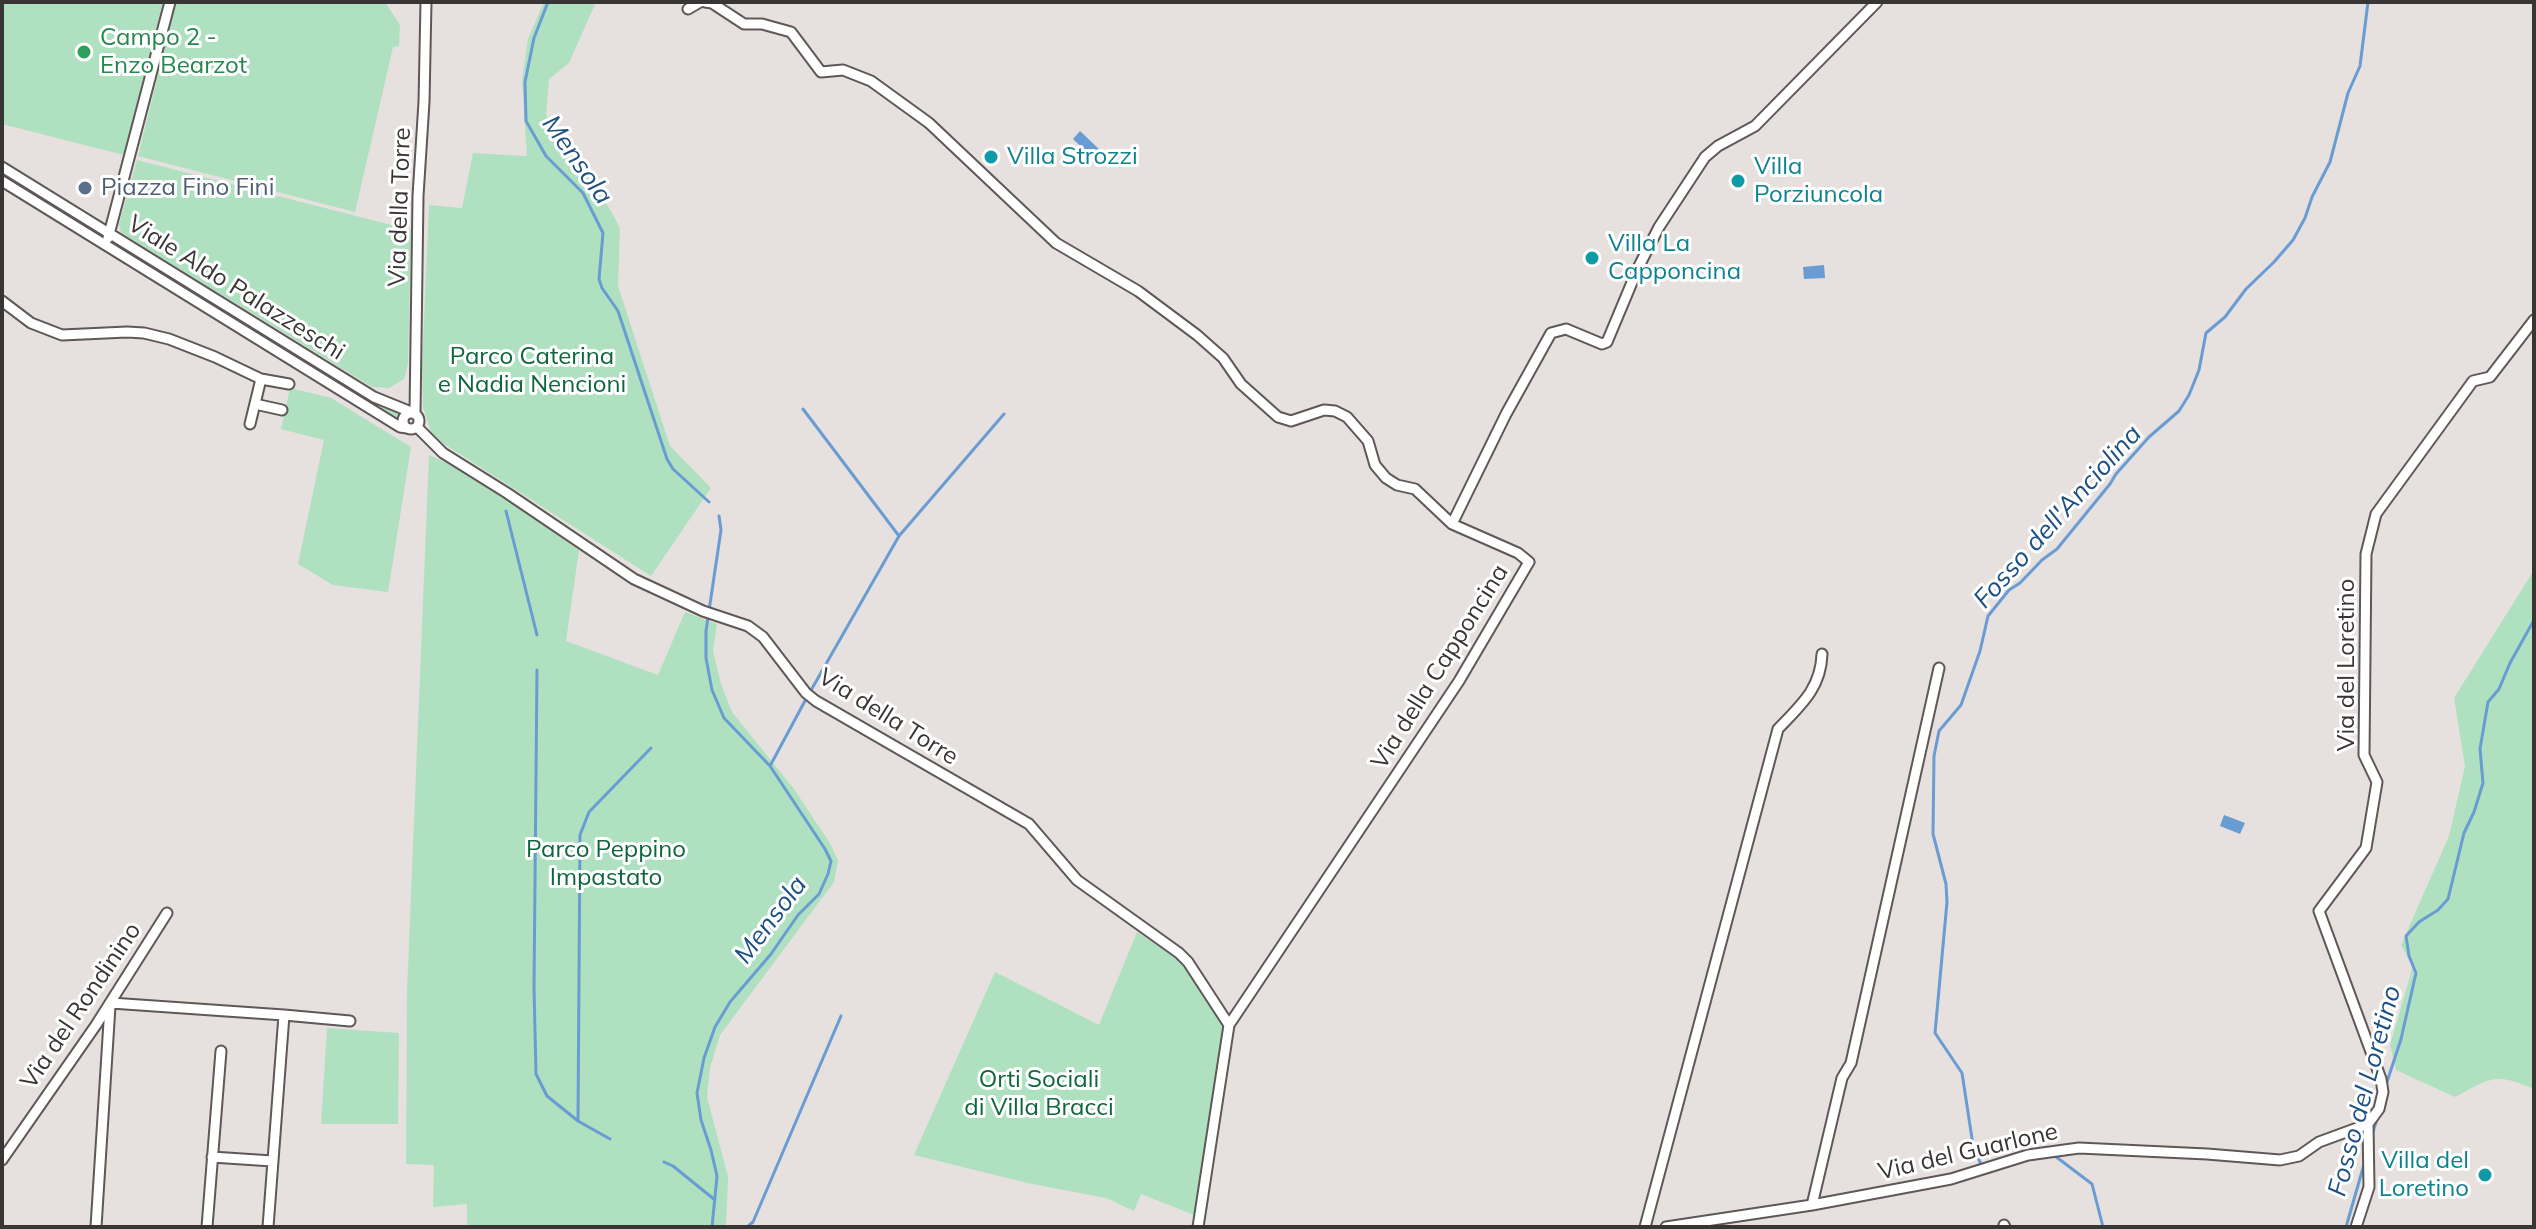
<!DOCTYPE html>
<html>
<head>
<meta charset="utf-8">
<style>
	body { margin:0 }
	#map { position:relative; width:2536px; height:1229px; overflow:hidden; background:#e6e0de; font-family:Mulish,sans-serif }
	canvas { display:block }
	.frame { position:absolute; inset:0; border:4px solid #383534; pointer-events:none }
</style>
</head>
<body>
<div id="map">
<canvas width="2536" height="1229"></canvas>
<div class="frame"></div>
</div>
<script>
const context = document.querySelector('canvas').getContext('2d');
context.lineJoin = 'round';
function fillPath(path, color) { context.fillStyle = color; context.fill(path, 'evenodd'); }
function strokePath(path, color, width, dash) { context.strokeStyle = color; context.lineWidth = width; context.lineCap = dash ? 'butt' : 'round'; context.setLineDash(dash || []); context.stroke(path); }
function label(font, color, halo, rows, align = 'center') {
  context.font = font + ' Mulish,sans-serif'; context.lineWidth = 6; context.setLineDash([]); context.textBaseline = 'middle'; context.strokeStyle = halo; context.fillStyle = color; for (const [text, x, y, turn = 0] of rows) {
    context.save(); context.translate(x, y); context.rotate((+turn || 0) * Math.PI / 180); context.textAlign = isNaN(turn) ? turn : align; if (halo) context.strokeText(text, 0, 0); context.fillText(text, 0, 0); context.restore();
  }
}
const green = new Path2D(`
	M2 2H163L124 155 2 124Z
	M176 2H385L400 25 399 46 393 47 355 212 138 156Z
	M544 2H596L569 63 549 79 546 115 611 211 620 228 618 286 670 446 711 488 651 576 444 444 431 432 423 407 422 366 429 205 462 208 473 153 527 156 522 81 528 39Z
	M137 160 411 230 408 364 404 379 389 388 372 387 121 233 119 224Z
	M2 173 102 235 103 237 2 177Z
	M116 244 377 406 401 414 398 422 115 246Z
	M290 388 331 398 411 447 388 592 333 585 298 564 324 440 281 429Z
	M429 455 461 469 579 550 566 641 658 675 685 612 717 624 713 651 721 684 732 712 794 789 831 845 838 861 834 882 720 1035 710 1068 707 1097 728 1177 726 1227H467V1204L433 1207 434 1165 406 1164 407 992Z
	M2534 570V1089C2494 1072 2491 1078 2455 1097L2396 1070 2390 1045 2413 966 2401 945 2449 836 2465 766 2454 698Z
	M1137 932 1179 960 1224 1027 1194 1215 1141 1194 1134 1211 1106 1198 1027 1183 914 1155 995 972 1099 1025Z
	M327 1028 399 1033 398 1124H321Z`);
const water = new Path2D(`
	M1080 131 1101 151 1093 158 1073 139Z
	M1824 265 1825 278 1804 279 1803 267Z
	M2224 815 2245 823 2240 834 2220 826Z`);
const stream = new Path2D(`
	M548 2 534 38 525 82 526 121 546 156 583 193 603 233 599 279 602 288 618 311 667 459 673 469 709 502
	M803 409 899 536
	M506 511 537 635
	M537 670 534 988 536 1074 547 1096 578 1121 610 1139
	M810 692 899 536 1004 414
	M770 766 806 699
	M2386 1085 2401 1039 2416 973 2409 956 2406 936 2419 922 2438 910 2448 899 2464 833 2474 812 2483 783 2480 749 2488 702 2499 689 2510 663 2534 620
	M578 1121 580 835 589 812 651 748
	M2372 1135 2377 1119
	M2055 1156 2092 1184 2103 1227
	M664 1162 673 1166 715 1200
	M1982 1167 1973 1145 1962 1073 1935 1033 1947 902 1946 884 1933 834 1934 756 1939 731 1961 705 1980 651 1988 616 2009 590 2020 583 2042 560 2057 549 2110 484 2116 474 2149 437 2179 411 2189 395 2199 370 2206 333 2225 317 2246 289 2274 262 2293 240 2305 218 2312 197 2330 162 2348 93 2360 66 2368 2
	M712 1227 717 1176 711 1150 701 1120 697 1093 704 1058 715 1027 730 1002 771 954 798 915 819 894 828 874 831 861 825 849 770 766 724 718 712 690 706 658V631L721 530 719 516
	M747 1227 753 1222 841 1016
	M2346 1227 2365 1161`);
const minor = new Path2D(`
	M705 2 712 3 744 24H762L791 32 821 72 843 70 871 81 929 123 1056 243 1138 291 1197 335 1223 358 1241 384 1278 417 1291 421 1324 410 1335 411 1347 417 1368 441 1375 465 1386 478 1397 485 1415 489 1452 524 1518 553 1529 562 1459 681 1229 1025 1198 1227
	M688 9 700 2
	M2 167 374 397 411 412
	M2 181 400 427 407 428
	M108 238 170 2
	M2 301 31 323 62 335 127 332 144 333 169 339 215 357 261 379 289 384
	M255 404 282 410
	M403 421a8 8 0 1 1 16 0a8 8 0 1 1-16 0Z
	M415 413 418 196 424 102 426 2
	M250 424 261 379
	M417 427 443 453 507 493 634 579 703 611 748 626 763 637 806 693 816 701 1029 824 1077 880 1179 953 1188 962 1229 1025
	M1452 524 1506 414 1551 333 1566 329 1602 344 1607 342 1638 268 1659 227 1705 157 1718 146 1755 126 1877 2
	M111 1003 284 1015
	M212 1157 272 1161
	M2 1160 96 1025 167 913
	M1812 1205 1842 1078 1851 1063 1939 668
	M2004 1225 2005 1227
	M96 1227 110 1006
	M207 1227 221 1051
	M268 1227 284 1015 350 1021
	M1645 1227 1778 729C1801 705 1821 688 1822 654
	M1666 1227 1812 1205 1951 1179 2028 1155 2079 1148 2207 1154 2280 1160 2299 1156 2319 1142 2368 1124
	M2356 1227 2369 1187 2368 1124 2379 1109 2383 1092 2381 1079 2319 911 2366 848 2377 782 2364 755 2366 554 2376 514 2473 381 2490 377 2534 320`);
const markers = [
	[84,52,8,"#2e9e5b"],
	[991,157,8,"#0f9aa8"],
	[1738,181,8,"#0f9aa8"],
	[85,188,8,"#5c6f8a"],
	[1592,258,8,"#0f9aa8"],
	[2485,1175,8,"#0f9aa8"]
];
const leisureNames = [
	["Campo 2 -",100,38],
	["Enzo Bearzot",100,66]
];
const cultureNames = [
	["Villa Strozzi",1007,157],
	["Villa",1754,167],
	["Porziuncola",1754,195],
	["Villa La",1608,244],
	["Capponcina",1608,272],
	["Villa del",2469,1161,"right"],
	["Loretino",2469,1189,"right"]
];
const serviceNames = [
	["Piazza Fino Fini",101,188]
];
const streetNames = [
	["Via della Torre",400,207,-88],
	["Viale Aldo Palazzeschi",236,288,32],
	["Via del Loretino",2347,665,-90],
	["Via della Capponcina",1440,667,-58],
	["Via della Torre",888,717,32],
	["Via del Rondinino",81,1006,-56],
	["Via del Guarlone",1968,1152,-13]
];
const parkNames = [
	["Parco Caterina",532,357],
	["e Nadia Nencioni",532,385],
	["Parco Peppino",606,850],
	["Impastato",606,878],
	["Orti Sociali",1039,1080],
	["di Villa Bracci",1039,1108]
];
const waterNames = [
	["Mensola",577,160,55],
	["Fosso dell'Anciolina",2058,517,-48],
	["Mensola",771,920,-53],
	["Fosso del Loretino",2365,1091,-75]
];
fillPath(green, '#afe1c1');
fillPath(water, '#699cd3');
strokePath(stream, '#699cd3', 3);
strokePath(minor, '#5e5857', 13);
strokePath(minor, '#fff', 9);
for (const [x, y, r, color] of markers) { const dot = new Path2D(); dot.arc(x, y, r, 0, 2 * Math.PI); context.fillStyle = color; context.fill(dot); strokePath(dot, '#fff', 3); }
label('24px', '#27864d', '#fff', leisureNames, 'left');
label('24px', '#0d838f', '#fff', cultureNames, 'left');
label('24px', '#4e5e75', '#fff', serviceNames, 'left');
label('24px', '#383534', '#fff', streetNames);
label('24px', '#0f663d', '#fff', parkNames);
label('italic 26px', '#1c5084', '#fff', waterNames);
</script>
</body>
</html>
